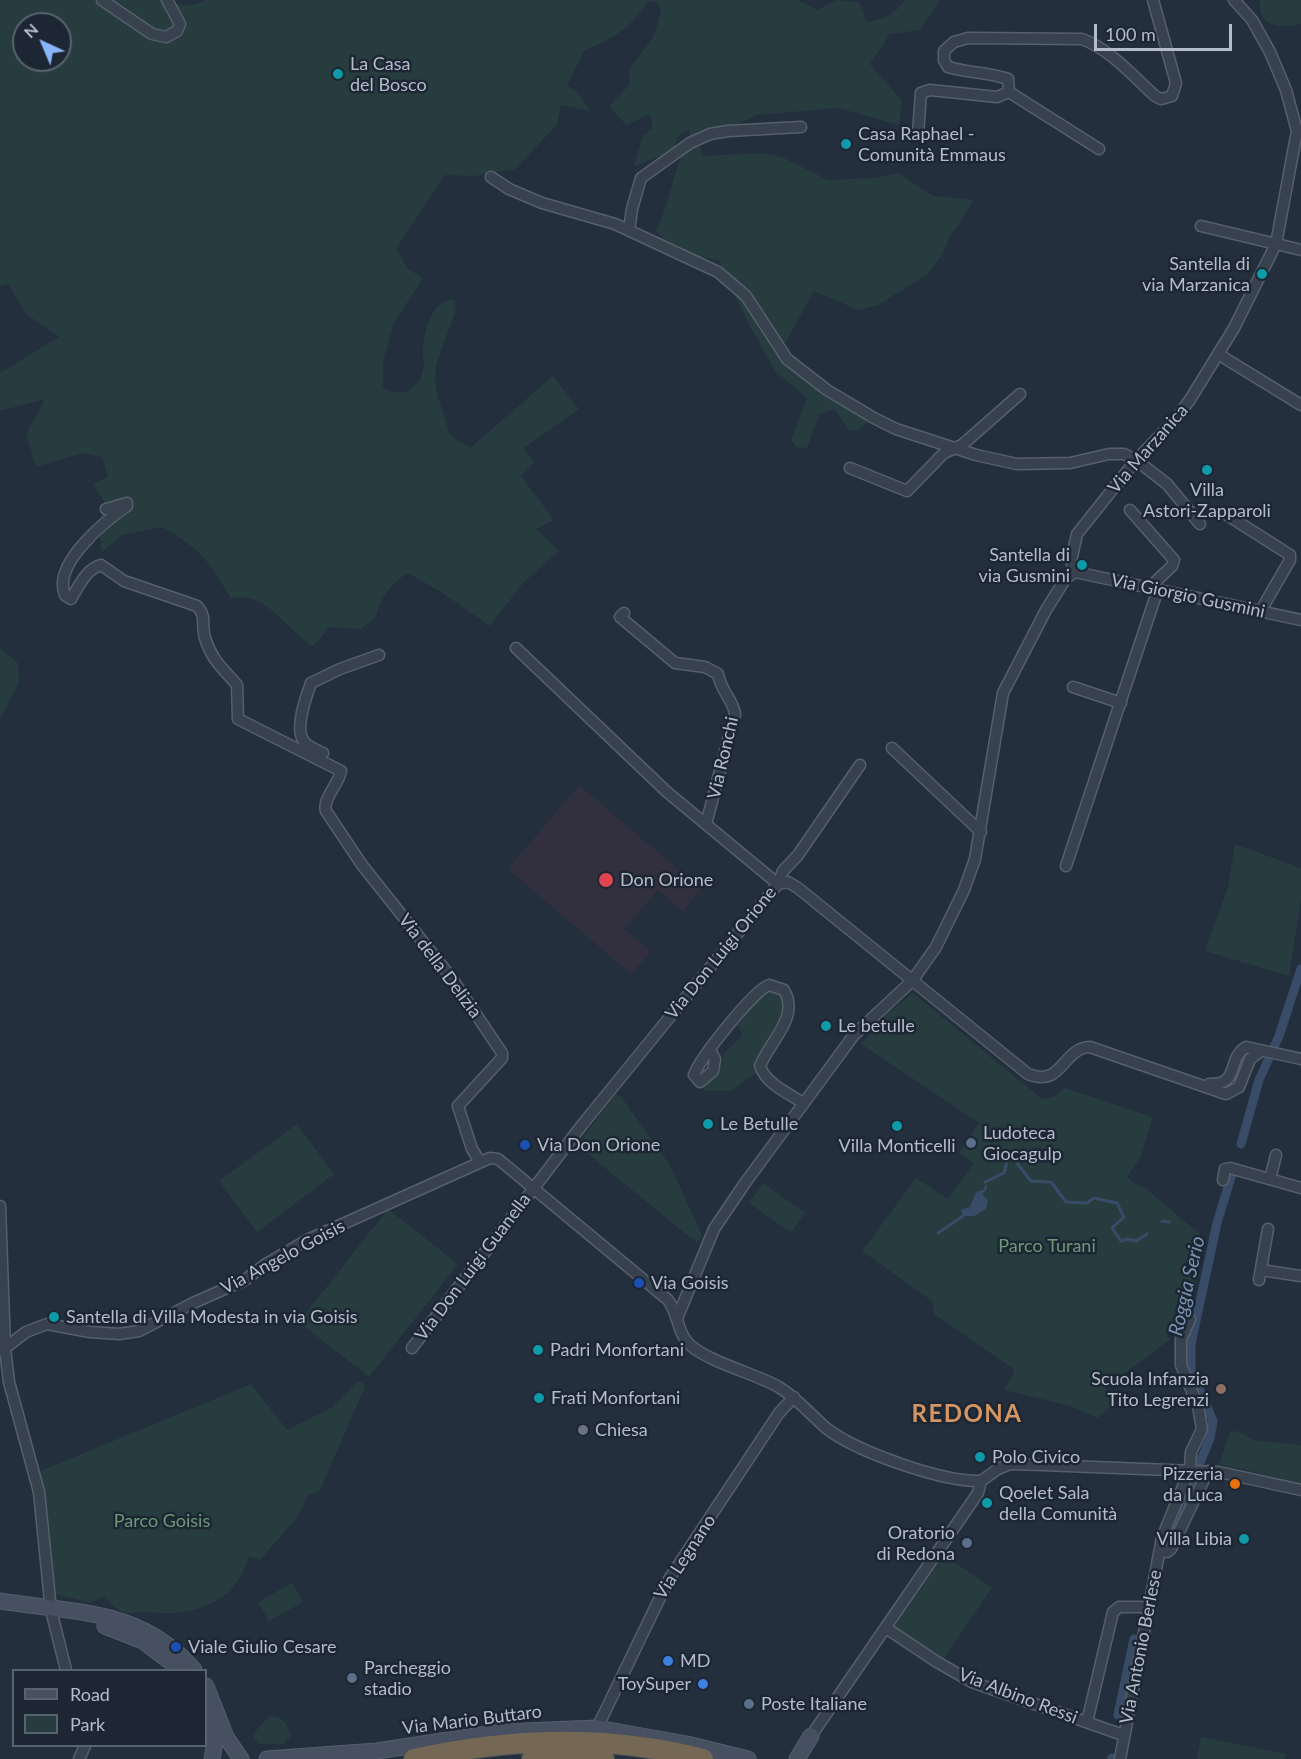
<!DOCTYPE html>
<html>
<head>
<meta charset="utf-8">
<style>
	body { margin:0 }
	#map { position:relative; width:1301px; height:1759px; overflow:hidden; background:#242f3e; font-family:Lato,sans-serif }
	canvas { display:block }
	.legend { position:absolute; left:12px; top:1669px; width:195px; height:78px; box-sizing:border-box; background:#1d2633; border:2px solid #59626f; margin:0; padding:8px 10px; list-style:none; font-size:18px; color:#b4bcc9 }
	.legend li { display:flex; align-items:center; gap:12px; height:30px }
	.legend b { width:30px; border:2px solid #59626f }
	.north { position:absolute; left:12px; top:12px; width:60px; height:60px; box-sizing:border-box; background:#1d2633; border:2px solid #59626f; border-radius:50%; rotate:316deg; font-size:16px; font-weight:700; line-height:24px; text-align:center; color:#b4bcc9 }
	.north::after { content:''; display:block; margin:auto; width:21px; height:27px; background:#8ab4f8; clip-path:polygon(50% 0,100% 100%,50% 72%,0 100%) }
	.scale { position:absolute; left:1094px; top:24px; width:138px; height:27px; box-sizing:border-box; border:3px solid #b4bcc9; border-top:0; padding-left:8px; font-size:18px; line-height:21px; white-space:nowrap; color:#b4bcc9; -webkit-text-stroke:4px #1d2633; paint-order:stroke }
</style>
</head>
<body>
<div id="map">
<canvas width="1301" height="1759"></canvas>
<ul class="legend">
<li><b style="height:8px;background:#465061"></b>Road</li>
<li><b style="height:16px;background:#263c3f"></b>Park</li>
</ul>
<div class="north">N</div>
<div class="scale">100 m</div>
</div>
<script>
const context = document.querySelector('canvas').getContext('2d');
context.lineJoin = 'round';
function fillPath(path, color) { context.fillStyle = color; context.fill(path, 'evenodd'); }
function strokePath(path, color, width, dash) { context.strokeStyle = color; context.lineWidth = width; context.lineCap = dash ? 'butt' : 'round'; context.setLineDash(dash || []); context.stroke(path); }
function label(font, color, halo, rows, align = 'center') {
  context.font = font + ' Lato,sans-serif'; context.lineWidth = 5; context.setLineDash([]); context.textBaseline = 'middle'; context.strokeStyle = halo; context.fillStyle = color; for (const [text, x, y, turn = 0] of rows) {
    context.save(); context.translate(x, y); context.rotate((+turn || 0) * Math.PI / 180); context.textAlign = isNaN(turn) ? turn : align; if (halo) context.strokeText(text, 0, 0); context.fillText(text, 0, 0); context.restore();
  }
}
const medical = new Path2D(`
	M579 785 701 889 683 911 658 890 624 929 651 952 631 974 508 869Z`);
const green = new Path2D(`
	M0 0H167C180 7 193 7 206 0H798L818 10 837 0 859 2 867 22C884 19 895 14 905 0H940L920 30 890 34 870 64 902 101 899 125 838 108 756 115 698 144 704 156 763 153 782 157 828 180 875 178 898 173 933 196 973 200 962 221 950 235 943 254 928 274 878 305 858 310 814 291 783 347 793 370 870 421 857 431 849 430 834 409 820 414 807 448 796 447 791 440 807 398 775 371 747 321 719 260 699 257 667 245 656 230C669 206 671 181 681 157 685 147 690 140 689 129L678 136 673 151 634 166 643 136 653 128 650 114 626 125 609 106 630 84 629 70 654 36 661 10 657 3 649 1C631 27 614 39 585 50L567 85 579 94 590 111 561 105 557 125 515 169 474 176 445 175 396 249 408 269 423 278 394 323 383 361V388L393 392H407C413 386 420 382 422 374 426 365 422 354 423 345 425 328 433 302 451 299L455 301 456 310 436 365 435 383 439 400 450 435 470 448 553 376 579 409 524 448 534 463 521 476 554 520 536 529 559 551 523 583 490 626 441 592 408 573C393 581 378 601 376 617L361 629 330 627 313 646C288 632 263 587 231 599 209 561 201 549 162 527L122 535 102 552 98 526 106 504 93 484 108 477 102 457 82 453 36 467 26 434 45 399 0 411V373L59 337 26 314 8 284 0 286ZM24 24H60V60H24Z
	M1260 0H1301V24C1281 29 1257 27 1260 0Z
	M0 649 18 663 19 683 0 720Z
	M1235 844 1301 868V899L1289 976 1205 951 1228 887Z
	M770 990 782 995 785 1001 780 1022 755 1061 752 1068 756 1073 731 1091H704L703 1087 721 1065 724 1054 743 1034 737 1026 754 1002Z
	M913 993 1042 1099 1055 1096 1065 1088 1153 1117 1140 1158 1127 1177 1134 1183 1144 1187 1200 1234 1192 1278 1197 1283 1190 1310 1167 1336 1171 1339 1106 1387V1393L1114 1404 1097 1418 1070 1406 1005 1390 1015 1370 934 1314 932 1301 862 1251 916 1178 948 1199 974 1163 959 1153 979 1123 861 1044 876 1028 877 1022Z
	M616 1094 622 1098 670 1165 702 1235 697 1243 577 1145Z
	M297 1124 334 1174 257 1232 219 1181Z
	M763 1183 805 1213 791 1233 749 1203Z
	M388 1209 458 1264 369 1377 299 1322Z
	M357 1382H362L365 1387 319 1492 309 1494 299 1515 260 1560 249 1556C235 1606 191 1617 145 1612 139 1611 136 1613 131 1613 119 1614 111 1604 104 1596L91 1603 55 1594 38 1472 251 1384 287 1430 331 1408Z
	M1238 1431 1253 1440 1301 1445V1483L1219 1464 1230 1432Z
	M944 1555 992 1588 942 1661 894 1628Z
	M292 1583 303 1602 269 1621 258 1602Z
	M270 1716C282 1715 288 1725 291 1736L283 1744H259L253 1738 257 1729Z
	M1201 1737 1286 1754 1285 1759H1197Z`);
const water = new Path2D(`
	M986 1183 987 1189 982 1194 988 1200 986 1209 974 1216H963L961 1210 970 1207 976 1192 983 1190Z`);
const stream = new Path2D(`
	M985 1182 1004 1173 1009 1153 1031 1181 1051 1182 1066 1202 1087 1203 1094 1198 1117 1203 1124 1217 1112 1228 1121 1241 1127 1239 1136 1241 1147 1234
	M1162 1221 1169 1222
	M938 1233 963 1216`);
const canal = new Path2D(`
	M1241 1144 1259 1080 1279 1036 1301 969
	M1169 1539 1210 1438 1213 1421 1191 1370V1344L1217 1223 1232 1174
	M1118 1715 1134 1639
	M1112 1759V1758`);
const street = new Path2D(`
	M102 0 152 34 166 37 177 31 180 24 167 0
	M1009 92 1099 149
	M918 133 921 93 930 90 997 97 1009 92 1008 79C988 72 968 73 948 67L944 60V51L954 42 968 38 1082 39C1111 50 1132 75 1155 96L1161 99 1172 96 1176 83 1153 0
	M491 177 509 189 542 203 615 224 718 272 746 296 787 359 827 390 874 418 896 429 976 455 1017 464 1070 463 1109 454H1124L1136 460 1167 484 1200 524
	M1201 226 1301 250
	M629 230 632 209 641 178 690 143 710 134 728 131 801 127
	M1218 354 1301 405
	M850 468 907 491 944 453 962 445 1020 394
	M106 509 127 503V506C105 521 52 564 65 595L71 599C79 586 86 569 101 565L124 581 197 606C207 616 201 625 205 638 212 661 223 668 237 685L238 719 341 771C339 784 322 799 326 811L362 865 451 977 502 1053V1058L458 1106 472 1149 480 1162
	M1130 510 1174 560 1172 566 1150 587
	M1227 515 1290 555V560L1260 612
	M1075 572 1071 561 1077 534 1136 460 1177 418 1191 398 1234 328 1276 244 1297 131 1286 90 1270 52 1252 20 1234 0
	M1075 572 1301 620
	M624 613 620 617 675 663 705 667 718 674C721 692 733 699 735 714L706 824
	M516 648 667 792 778 884
	M1073 687 1121 703
	M892 748 981 832
	M323 753C317 750 307 747 303 740 295 727 306 697 311 683L340 669 379 655
	M1066 866 1158 589
	M778 884 788 882 798 888 1028 1074C1063 1088 1062 1048 1090 1047L1226 1094 1239 1087 1250 1059 1261 1051
	M710 1050 715 1059 713 1071 700 1082 694 1075C700 1058 753 991 769 985L784 990C800 1017 770 1041 760 1066 766 1084 788 1093 803 1103
	M1209 1084C1241 1085 1226 1059 1246 1047L1301 1059
	M1270 1179 1276 1155
	M1223 1180 1225 1169 1230 1168 1301 1188
	M0 1206 5 1348 3 1351
	M1261 1270 1301 1276
	M1259 1280 1268 1229
	M678 1316 714 1229 745 1183 854 1035 912 981 936 947 964 890 975 859 1003 693 1046 610 1066 578 1075 572
	M412 1348 582 1125 778 884 783 871 798 855 860 765
	M981 1481 998 1469 1010 1464 1043 1465 1219 1472 1301 1490
	M1161 1549 1167 1552 1171 1549 1208 1471
	M886 1628 937 1662 972 1682 1123 1735
	M66 1670 51 1610 39 1492 9 1382 5 1348 26 1332 47 1324 90 1332 119 1334 139 1331 193 1303 245 1280 266 1264 307 1240 490 1158 498 1159 509 1168 668 1300C679 1315 677 1333 690 1345 709 1362 753 1373 777 1386 796 1397 810 1414 826 1428 857 1452 942 1482 981 1481
	M1087 1722 1113 1612 1119 1607H1148
	M597 1728 669 1579 779 1413 794 1397
	M811 1736 978 1493 981 1481
	M79 1759 85 1746
	M1120 1759 1162 1538 1190 1469 1191 1452 1202 1429 1198 1406 1181 1365V1339L1190 1319`);
const secondary = new Path2D(`
	M0 1601C74 1613 141 1608 194 1670
	M105 1626 143 1641 181 1670
	M206 1686 226 1737 241 1759
	M206 1710 215 1742 212 1759
	M267 1759 377 1751 501 1732 597 1728 687 1744 748 1759
	M797 1759 811 1736`);
const highway = new Path2D(`
	M414 1759C511 1738 606 1734 703 1759
	M532 1759H604`);
const markers = [
	[338,74,6,"#0f9aa8"],
	[846,144,6,"#0f9aa8"],
	[1262,274,6,"#0f9aa8"],
	[1207,470,6,"#0f9aa8"],
	[1082,565,6,"#0f9aa8"],
	[606,880,8,"#e0444e"],
	[826,1026,6,"#0f9aa8"],
	[708,1124,6,"#0f9aa8"],
	[897,1126,6,"#0f9aa8"],
	[971,1143,6,"#5c6f8a"],
	[525,1145,6,"#1a4fb4"],
	[639,1283,6,"#1a4fb4"],
	[54,1317,6,"#0f9aa8"],
	[538,1350,6,"#0f9aa8"],
	[1221,1389,6,"#8d6e63"],
	[539,1398,6,"#0f9aa8"],
	[583,1430,6,"#6b7280"],
	[980,1457,6,"#0f9aa8"],
	[1235,1484,6,"#e8710a"],
	[987,1503,6,"#0f9aa8"],
	[1244,1539,6,"#0f9aa8"],
	[967,1543,6,"#5c6f8a"],
	[176,1647,6,"#1a4fb4"],
	[668,1661,6,"#3f7fe0"],
	[352,1678,6,"#5c6f8a"],
	[703,1684,6,"#3f7fe0"],
	[749,1704,6,"#5c6f8a"]
];
const poiNames = [
	["La Casa",350,64],
	["del Bosco",350,85],
	["Casa Raphael -",858,134],
	["Comunità Emmaus",858,155],
	["Santella di",1250,264,"right"],
	["via Marzanica",1250,285,"right"],
	["Villa",1207,490,"center"],
	["Astori-Zapparoli",1207,511,"center"],
	["Santella di",1070,555,"right"],
	["via Gusmini",1070,576,"right"],
	["Don Orione",620,880],
	["Le betulle",838,1026],
	["Le Betulle",720,1124],
	["Ludoteca",983,1133],
	["Giocagulp",983,1154],
	["Via Don Orione",537,1145],
	["Villa Monticelli",897,1146,"center"],
	["Via Goisis",651,1283],
	["Santella di Villa Modesta in via Goisis",66,1317],
	["Padri Monfortani",550,1350],
	["Scuola Infanzia",1209,1379,"right"],
	["Tito Legrenzi",1209,1400,"right"],
	["Frati Monfortani",551,1398],
	["Chiesa",595,1430],
	["Polo Civico",992,1457],
	["Pizzeria",1223,1474,"right"],
	["da Luca",1223,1495,"right"],
	["Qoelet Sala",999,1493],
	["della Comunità",999,1514],
	["Oratorio",955,1533,"right"],
	["di Redona",955,1554,"right"],
	["Villa Libia",1232,1539,"right"],
	["Viale Giulio Cesare",188,1647],
	["MD",680,1661],
	["Parcheggio",364,1668],
	["stadio",364,1689],
	["ToySuper",691,1684,"right"],
	["Poste Italiane",761,1704]
];
const streetNames = [
	["Via Marzanica",1148,449,-49],
	["Via Giorgio Gusmini",1188,596,12],
	["Via Ronchi",723,758,-77],
	["Via Don Luigi Orione",721,953,-51],
	["Via della Delizia",440,966,53],
	["Via Angelo Goisis",283,1257,-28],
	["Via Don Luigi Guanella",473,1267,-53],
	["Via Legnano",685,1557,-57],
	["Via Antonio Berlese",1141,1647,-79],
	["Via Albino Ressi",1018,1696,21],
	["Via Mario Buttaro",472,1720,-7]
];
const parkNames = [
	["Parco Turani",1047,1246],
	["Parco Goisis",162,1521]
];
const waterNames = [
	["Roggia Serio",1187,1286,-77]
];
const districtNames = [
	["REDONA",967,1414]
];
fillPath(medical, '#32303f');
fillPath(green, '#263c3f');
fillPath(water, '#394c67');
strokePath(stream, '#394c67', 3);
strokePath(canal, '#394c67', 9);
strokePath(street, '#565f6c', 13);
strokePath(secondary, '#565f6c', 17);
strokePath(highway, '#434c59', 22);
strokePath(street, '#38414e', 10);
strokePath(secondary, '#465061', 15);
strokePath(highway, '#746855', 20);
for (const [x, y, r, color] of markers) { const dot = new Path2D(); dot.arc(x, y, r, 0, 2 * Math.PI); context.fillStyle = color; context.fill(dot); strokePath(dot, '#1d2633', 2); }
label('18px', '#b4bcc9', '#1d2633', poiNames, 'left');
label('18px', '#b4bcc9', '#1d2633', streetNames);
label('18px', '#6b9a76', '#1d2633', parkNames);
label('italic 20px', '#7c92b1', '#1d2633', waterNames);
context.letterSpacing = '1.5px';
label('bold 24px', '#d59563', '#1d2633', districtNames);
context.letterSpacing = '0px';
</script>
</body>
</html>
